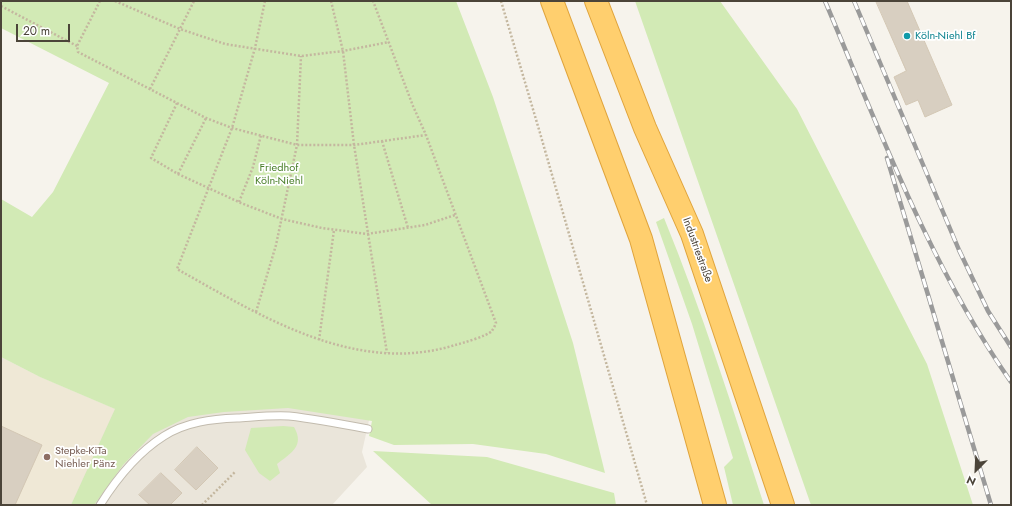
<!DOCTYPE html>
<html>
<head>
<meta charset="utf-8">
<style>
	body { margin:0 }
	#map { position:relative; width:1012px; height:506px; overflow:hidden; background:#f6f3ec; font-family:Jost,sans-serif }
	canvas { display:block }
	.frame { position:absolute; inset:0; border:2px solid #4b4439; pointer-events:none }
	.north { position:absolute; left:956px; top:450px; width:40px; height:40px; -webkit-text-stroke:3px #fff; paint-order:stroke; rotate:204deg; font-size:11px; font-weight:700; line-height:16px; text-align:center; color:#4b4439 }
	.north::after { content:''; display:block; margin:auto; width:14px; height:18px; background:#4b4439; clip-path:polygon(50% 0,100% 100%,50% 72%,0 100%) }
	.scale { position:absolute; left:16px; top:24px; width:54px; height:18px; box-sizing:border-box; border:2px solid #4b4439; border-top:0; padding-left:5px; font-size:12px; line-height:14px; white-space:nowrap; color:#4b4439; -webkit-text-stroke:3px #fff; paint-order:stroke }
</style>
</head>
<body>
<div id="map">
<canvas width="1012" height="506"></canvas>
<div class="frame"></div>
<div class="north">N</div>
<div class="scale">20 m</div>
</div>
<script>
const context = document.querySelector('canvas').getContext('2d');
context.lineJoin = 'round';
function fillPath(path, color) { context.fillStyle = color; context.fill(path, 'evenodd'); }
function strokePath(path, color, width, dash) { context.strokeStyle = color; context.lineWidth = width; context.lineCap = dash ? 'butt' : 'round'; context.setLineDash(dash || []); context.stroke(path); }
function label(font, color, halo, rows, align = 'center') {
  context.font = font + ' Jost,sans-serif'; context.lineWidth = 3.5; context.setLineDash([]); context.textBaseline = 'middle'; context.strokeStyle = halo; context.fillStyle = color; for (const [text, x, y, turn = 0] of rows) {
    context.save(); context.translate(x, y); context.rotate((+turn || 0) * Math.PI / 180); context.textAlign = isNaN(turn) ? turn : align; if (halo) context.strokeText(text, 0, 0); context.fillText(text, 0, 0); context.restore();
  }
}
const residential = new Path2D(`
	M1 357 40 377 115 409 373 402 362 452 367 467 332 505H1Z`);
const education = new Path2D(`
	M4 359 40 377 115 409 71 505H1V365Z`);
const green = new Path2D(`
	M1 1H456L493 97 573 343 605 473 546 454 473 444 394 445 369 436 372 421 288 408 224 412 188 417 153 434 123 465 94 505H71L115 409 40 377 1 357V199L32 217 53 192 109 83 1 28Z
	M635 1H720L797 109 927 364 973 505H811Z
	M664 218C702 311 733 409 764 505H733L724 467 733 458 692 324 656 222Z
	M283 426 294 427C305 446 291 453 277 464L280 473 270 481 259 473 245 450 251 428Z
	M373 451 487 457 614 493 616 505H432Z`);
const building = new Path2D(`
	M876 1H907L952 105 925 117 918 100 906 105 894 77 906 71Z
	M1 426 42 445 15 505H1Z
	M197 447 218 468 196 490 175 470Z
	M161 473 182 493 170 505H150L139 495Z`);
const path = new Path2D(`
	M100 1 77 46 78 52 206 118 232 128 297 145H354L426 135 413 106 373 1
	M115 1 180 29 225 44 301 56 343 51 389 42
	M265 1 255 48 232 128 177 269C261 316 356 376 455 345 463 343 487 336 492 331 493 329 495 326 496 323L426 135
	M331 1 343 51 354 145 387 353
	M501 1 540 133 647 505
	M1 6 77 46
	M150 89 194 1
	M177 103 151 158 178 174 241 203 282 219 322 228 367 234 425 225 455 215
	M382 141 408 228
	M178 174 206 118
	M239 202 253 167 261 135
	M256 312 276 245 297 145 301 56
	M319 340 334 230
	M202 505 235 472`);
const lane = new Path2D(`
	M100 505C117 478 137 453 164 436 186 422 212 419 237 418 254 417 272 415 289 416 316 419 342 424 368 429`);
const highway = new Path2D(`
	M552 1 641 239 715 505
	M596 1 645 128 692 234 783 505`);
const rail = new Path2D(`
	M825 1C880 131 930 266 1011 382
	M854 1 959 250 988 311 1011 347
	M887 158 991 505`);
const markers = [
	[907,36,4,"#0f9aa8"],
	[47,457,4,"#8d6e63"]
];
const cultureNames = [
	["Köln-Niehl Bf",915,36]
];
const parkNames = [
	["Friedhof",279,168],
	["Köln-Niehl",279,181]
];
const streetNames = [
	["Industriestraße",697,250,70]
];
const educationNames = [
	["Stepke-KiTa",55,451],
	["Niehler Pänz",55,464]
];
fillPath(residential, '#eae5da');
fillPath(education, '#efe8d6');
fillPath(green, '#d2eab5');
fillPath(building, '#d8cfc1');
strokePath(building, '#d3c7b4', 1);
strokePath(lane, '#c2bbae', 9);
strokePath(highway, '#e0a43c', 24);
strokePath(path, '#c4b79f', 2.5, [2, 2]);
strokePath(lane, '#fff', 7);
strokePath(highway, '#ffcf6e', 22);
strokePath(rail, '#9a9a9a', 4.5);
strokePath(rail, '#fff', 3, [9]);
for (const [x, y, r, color] of markers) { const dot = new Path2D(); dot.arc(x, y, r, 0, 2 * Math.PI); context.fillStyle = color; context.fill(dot); strokePath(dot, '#fff', 1.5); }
label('11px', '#0d838f', '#fff', cultureNames, 'left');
label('11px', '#4a7f2a', '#fff', parkNames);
label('11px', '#4b4439', '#fff', streetNames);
label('11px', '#785e54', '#fff', educationNames, 'left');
</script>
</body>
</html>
